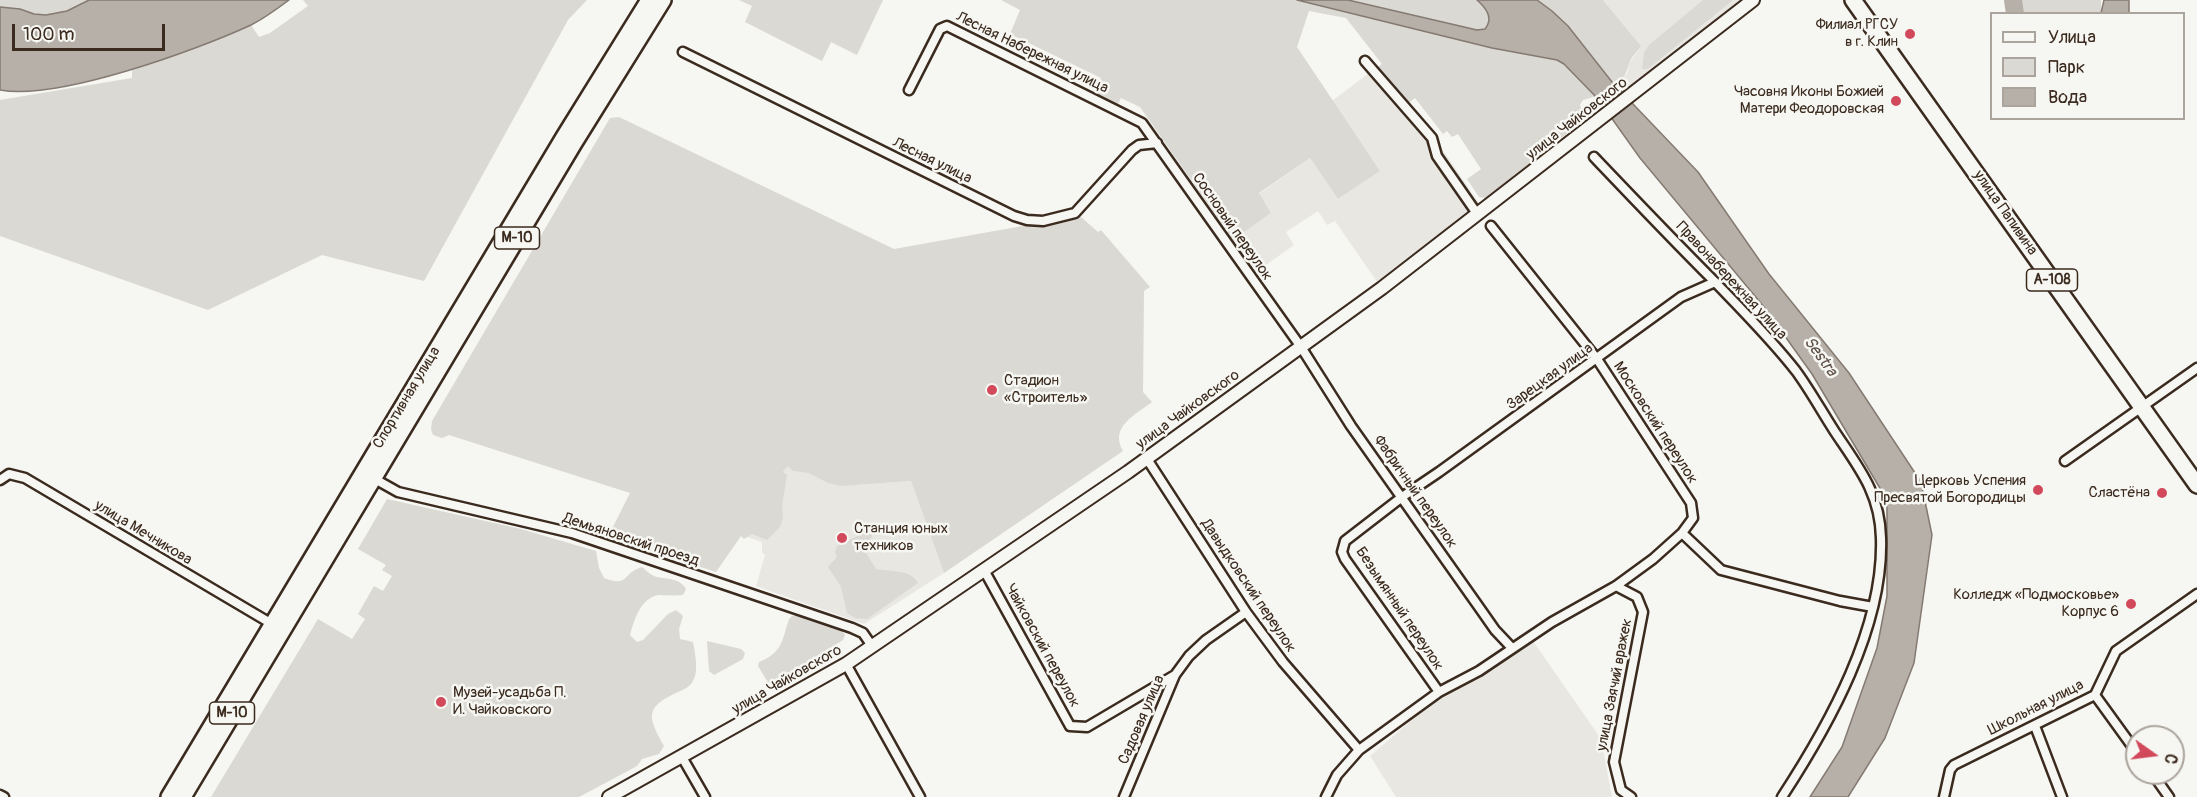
<!DOCTYPE html>
<html>
<head>
<meta charset="utf-8">
<style>
	body { margin:0 }
	#map { position:relative; width:2197px; height:797px; overflow:hidden; background:#f6f6f2; font-family:Pangolin,sans-serif }
	canvas { display:block }
	.legend { position:absolute; left:1990px; top:12px; width:195px; height:108px; box-sizing:border-box; background:#f6f6f2; border:2px solid #aba49d; margin:0; padding:8px 10px; list-style:none; font-size:18px; color:#3b2a1e }
	.legend li { display:flex; align-items:center; gap:12px; height:30px }
	.legend b { width:30px; border:2px solid #aba49d }
	.north { position:absolute; left:2125px; top:725px; width:60px; height:60px; box-sizing:border-box; background:#f6f6f2; border:2px solid #aba49d; border-radius:50%; rotate:104deg; font-size:16px; font-weight:700; line-height:24px; text-align:center; color:#3b2a1e }
	.north::after { content:''; display:block; margin:auto; width:21px; height:27px; background:#d1495b; clip-path:polygon(50% 0,100% 100%,50% 72%,0 100%) }
	.scale { position:absolute; left:12px; top:24px; width:153px; height:27px; box-sizing:border-box; border:3px solid #3b2a1e; border-top:0; padding-left:8px; font-size:18px; line-height:21px; white-space:nowrap; color:#3b2a1e; -webkit-text-stroke:4px #f6f6f2; paint-order:stroke }
</style>
</head>
<body>
<div id="map">
<canvas width="2197" height="797"></canvas>
<ul class="legend">
<li><b style="height:8px;background:#f6f6f2"></b>Улица</li>
<li><b style="height:16px;background:#dad9d3"></b>Парк</li>
<li><b style="height:16px;background:#b6b0a9"></b>Вода</li>
</ul>
<div class="north">С</div>
<div class="scale">100 m</div>
</div>
<script>
const context = document.querySelector('canvas').getContext('2d');
context.lineJoin = 'round';
function fillPath(path, color) { context.fillStyle = color; context.fill(path, 'evenodd'); }
function strokePath(path, color, width, dash) { context.strokeStyle = color; context.lineWidth = width; context.lineCap = dash ? 'butt' : 'round'; context.setLineDash(dash || []); context.stroke(path); }
function label(font, color, halo, rows, align = 'center') {
  context.font = font + ' Pangolin,sans-serif'; context.lineWidth = 5; context.setLineDash([]); context.textBaseline = 'middle'; context.strokeStyle = halo; context.fillStyle = color; for (const [text, x, y, turn = 0] of rows) {
    context.save(); context.translate(x, y); context.rotate((+turn || 0) * Math.PI / 180); context.textAlign = isNaN(turn) ? turn : align; if (halo) context.strokeText(text, 0, 0); context.fillText(text, 0, 0); context.restore();
  }
}
const built = new Path2D(`
	M1603 0H1743L1625 96 1612 82 1621 79 1627 74 1629 64 1641 46Z
	M1373 70 1405 105 1408 103 1431 129 1438 143 1482 208 1380 286 1335 221 1327 225 1318 211 1286 232 1294 245 1256 272 1233 240 1271 213 1259 194 1310 158 1338 199 1380 171 1332 101Z
	M798 450 853 485 911 481 944 573 864 624 756 586 765 555 762 552V542L741 535Z
	M1533 641 1601 739 1612 797H1396L1370 756 1440 696 1480 676Z`);
const green = new Path2D(`
	M0 0H89L67 11 46 15 34 14 20 9 0 7Z
	M303 0H587L568 20 424 281 322 255 208 310 0 236V100L132 78V68L180 53 251 25 259 37 270 33 308 6Z
	M739 0H883L857 55 831 42 822 61 745 22 752 6Z
	M1001 0H1297L1492 48 1557 60 1564 64 1598 99 1593 97 1583 100 1580 105 1583 114 1580 123 1490 195 1485 198 1479 197 1467 179 1481 169 1458 134 1452 137 1447 131 1443 134 1415 98 1405 106 1373 70 1382 64 1346 18 1309 11 1297 47 1380 171 1338 199 1310 158 1259 193 1271 213 1233 240 1140 107 1121 98 1117 106 1095 94 1101 78 1010 34 1020 10Z
	M1348 0H1477C1486 8 1494 18 1485 29L1477 30Z
	M1537 0H1603L1641 46C1637 52 1631 57 1629 64 1624 77 1627 77 1612 82 1589 52 1568 21 1537 0Z
	M1703 0H1733L1648 69H1642L1644 53 1649 45Z
	M2020 0H2101V13H2022Z
	M619 117 894 249 1028 225 1040 227 1081 217 1098 232 1101 230 1150 287 1144 291 1143 392 1152 402C1135 415 1109 427 1123 451L944 573 911 481 841 486 828 483 809 473 793 471 788 466 783 472 787 475 782 506 783 518 780 527 767 540 752 534 744 539 741 536 716 572 608 537 630 493 449 435 442 438 433 435 431 429 432 421 610 118Z
	M387 499 521 529 596 551 599 568 604 578C629 588 622 573 642 567 646 570 649 574 654 576 665 580 680 577 686 589L683 595C675 596 667 595 659 595 641 597 634 620 630 635L637 642 643 640 668 614 676 610 683 616 679 629 680 639 693 642C695 653 699 671 693 681 691 686 683 690 678 692 645 707 647 716 664 746L659 754 642 759 637 766 579 797H211L318 619 352 639 365 619 358 614 374 586 383 591 392 576 382 570 386 565 358 549Z
	M869 524 874 529 871 539 864 550 876 569C891 572 911 569 918 583L867 619 855 618 847 613 841 587 828 567 837 557 835 552 837 546 864 533 863 527Z
	M798 615 841 630 845 635 843 640 774 683 769 684 758 666 759 662C782 653 782 641 789 619L792 616Z
	M707 641 741 649 745 653 743 659 714 675 709 671Z`);
const water = new Path2D(`
	M89 0H289C277 9 265 18 251 25 197 50 57 101 0 90V7L20 9 34 14 46 15 67 11Z
	M1297 0H1348L1477 30 1485 29C1494 18 1486 8 1477 0H1537L1552 11 1568 26 1612 82 1698 172 1769 274 1849 373 1921 482 1932 535 1914 663 1885 738 1848 797H1810L1842 747 1877 648 1887 596V500L1812 374 1764 307 1640 158 1598 99 1564 64 1557 60 1492 48Z
	M2104 0H2129V13H2101Z`);
const river = new Path2D(`
	M2013 0 2015 14`);
const street = new Path2D(`
	M683 52 1014 216 1027 220 1043 221 1075 213 1132 150 1139 145 1157 143
	M1365 61 1432 138 1437 156 1478 215
	M909 90 940 29 947 26 1142 123 1301 347 1351 426 1481 610 1495 630 1512 648
	M1594 157C1634 199 1673 240 1714 281 1742 310 1771 339 1796 371 1810 390 1822 412 1835 432 1859 468 1880 493 1881 538 1884 627 1829 725 1782 797
	M1147 459 1246 612 1283 662 1359 750
	M2065 461 2197 368
	M373 478 398 492 572 533 852 628 863 633 872 646
	M0 480 9 474 25 478 272 624
	M1682 533 1721 570 1840 601 1873 607
	M984 570 1070 726 1087 727 1175 675
	M1616 586 1637 597 1643 612 1614 762 1621 790 1631 797
	M846 664 920 797
	M1439 692 1345 559 1342 552 1345 541 1402 497 1439 472 1681 297 1715 282
	M2095 695 2137 753
	M2035 726 2062 797
	M682 757 705 797
	M2152 773 2169 797
	M0 795 4 797
	M1124 797 1175 675 1189 656 1206 640 1246 612
	M1326 797 1337 775 1359 750 1439 692 1479 671 1552 622 1616 586 1653 559 1682 533 1693 518 1691 503 1597 359 1491 226
	M1944 797 1950 770 1954 765 2095 695 2116 651 2197 594`);
const secondary = new Path2D(`
	M609 797 846 664 1128 472 1382 288 1753 0`);
const highway = new Path2D(`
	M1853 0 2197 485
	M169 797 564 137 649 0
	M183 797 574 143 663 0`);
const markers = [
	[1910,34,6,"#d1495b"],
	[1896,101,6,"#d1495b"],
	[992,390,6,"#d1495b"],
	[2038,490,6,"#d1495b"],
	[2162,493,6,"#d1495b"],
	[842,538,6,"#d1495b"],
	[2131,604,6,"#d1495b"],
	[441,702,6,"#d1495b"]
];
const shields = [
	[517,238,45],
	[2052,280,51],
	[232,713,45]
];
const shieldNames = [
	["М-10",517,238],
	["А-108",2052,280],
	["М-10",232,713]
];
const poiNames = [
	["Филиал РГСУ",1898,25],
	["в г. Клин",1898,42],
	["Часовня Иконы Божией",1884,92],
	["Матери Феодоровская",1884,109],
	["Стадион",1004,381,"left"],
	["«Строитель»",1004,398,"left"],
	["Церковь Успения",2026,481],
	["Пресвятой Богородицы",2026,498],
	["Сластёна",2150,493],
	["Станция юных",854,529,"left"],
	["техников",854,546,"left"],
	["Колледж «Подмосковье»",2119,595],
	["Корпус 6",2119,612],
	["Музей-усадьба П.",453,693,"left"],
	["И. Чайковского",453,710,"left"]
];
const streetNames = [
	["Лесная Набережная улица",1032,53,26],
	["улица Чайковского",1577,119,-38],
	["Лесная улица",932,161,26],
	["улица Папивина",2005,213,55],
	["Сосновый переулок",1232,227,55],
	["Правонабережная улица",1731,281,47],
	["Зарецкая улица",1550,377,-36],
	["Спортивная улица",407,398,-59],
	["улица Чайковского",1188,410,-36],
	["Московский переулок",1655,423,57],
	["Фабричный переулок",1415,492,55],
	["улица Мечникова",143,533,31],
	["Демьяновский проезд",631,540,18],
	["Давыдковский переулок",1248,586,56],
	["Безымянный переулок",1399,609,56],
	["Чайковский переулок",1042,646,61],
	["улица Чайковского",787,680,-30],
	["улица Заячий вражек",1615,685,-79],
	["Школьная улица",2036,708,-27],
	["Садовая улица",1142,720,-67]
];
const waterNames = [
	["Sestra",1820,357,54]
];
fillPath(built, '#e8e7e2');
fillPath(green, '#dad9d3');
fillPath(water, '#b6b0a9');
strokePath(water, '#857a71', 1.5);
strokePath(river, '#b6b0a9', 18);
strokePath(street, '#3b2a1e', 13);
strokePath(secondary, '#3b2a1e', 16);
strokePath(highway, '#3b2a1e', 20);
strokePath(street, '#f6f6f2', 8);
strokePath(secondary, '#f6f6f2', 12);
strokePath(highway, '#f6f6f2', 15);
for (const [x, y, r, color] of markers) { const dot = new Path2D(); dot.arc(x, y, r, 0, 2 * Math.PI); context.fillStyle = color; context.fill(dot); strokePath(dot, '#f6f6f2', 2); }
for (const [x, y, w] of shields) { const box = new Path2D(); box.roundRect(x - w / 2, y - 11, w, 22, 4.5); context.fillStyle = '#f6f6f2'; context.fill(box); strokePath(box, '#3b2a1e', 1.5); }
label('bold 14px', '#3b2a1e', null, shieldNames);
label('15px', '#3b2a1e', '#f6f6f2', poiNames, 'right');
label('15px', '#3b2a1e', '#f6f6f2', streetNames);
label('italic 16px', '#605248', '#f6f6f2', waterNames);
</script>
</body>
</html>
